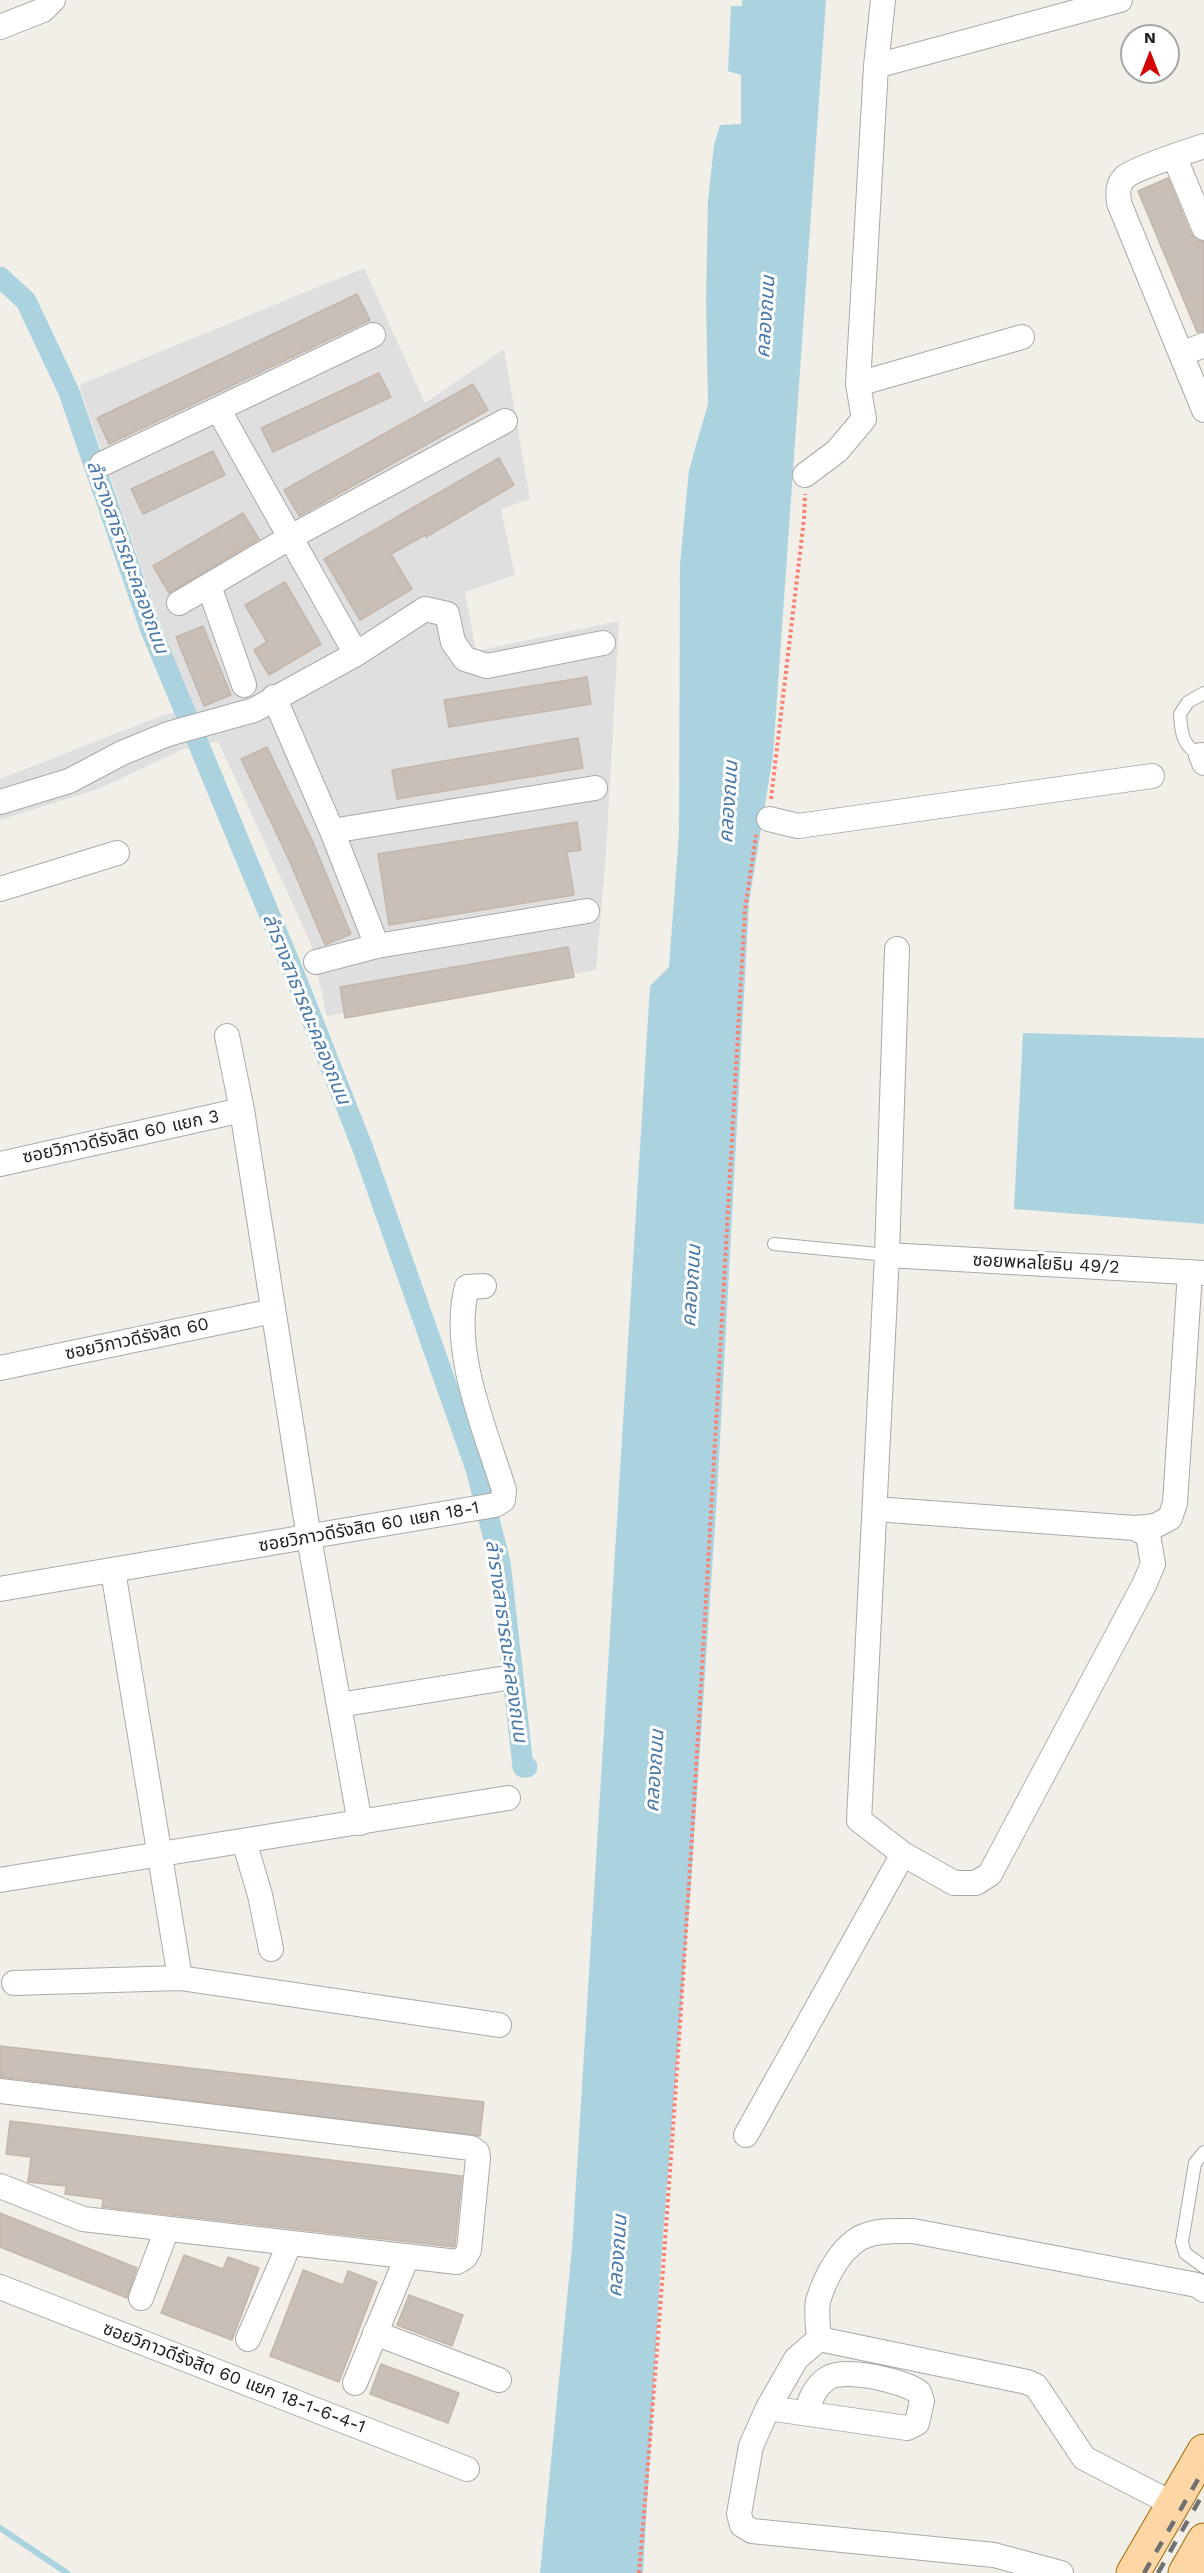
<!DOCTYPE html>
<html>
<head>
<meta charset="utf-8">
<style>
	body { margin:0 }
	#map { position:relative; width:1204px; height:2573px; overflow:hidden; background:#f2efe9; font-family:"Work Sans",sans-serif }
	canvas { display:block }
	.north { position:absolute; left:1120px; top:24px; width:60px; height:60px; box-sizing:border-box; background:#fff; border:2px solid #a7a7a7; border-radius:50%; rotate:0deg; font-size:16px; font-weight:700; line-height:24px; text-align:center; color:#222 }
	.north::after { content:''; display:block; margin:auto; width:21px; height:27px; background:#d40000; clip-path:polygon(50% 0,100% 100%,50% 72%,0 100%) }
</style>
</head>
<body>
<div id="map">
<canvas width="1204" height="2573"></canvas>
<div class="north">N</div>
</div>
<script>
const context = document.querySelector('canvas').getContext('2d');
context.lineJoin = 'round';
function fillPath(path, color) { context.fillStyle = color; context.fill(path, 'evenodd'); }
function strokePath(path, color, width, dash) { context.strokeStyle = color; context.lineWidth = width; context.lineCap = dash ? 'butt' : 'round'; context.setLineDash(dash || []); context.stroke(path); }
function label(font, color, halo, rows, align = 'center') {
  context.font = font + ' "Work Sans","Noto Sans Thai",sans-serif'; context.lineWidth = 6; context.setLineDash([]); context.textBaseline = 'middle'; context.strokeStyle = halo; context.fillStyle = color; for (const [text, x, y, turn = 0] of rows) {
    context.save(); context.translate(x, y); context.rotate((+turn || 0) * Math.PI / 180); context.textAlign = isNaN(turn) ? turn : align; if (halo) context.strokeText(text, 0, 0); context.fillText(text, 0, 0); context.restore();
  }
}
const residential = new Path2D(`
	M364 268 425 403 504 349 530 499 501 509 515 575 465 592 476 651 619 621 606 854 596 970 327 1016 311 944 218 741 181 750 101 788 0 820V779L163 715 190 709 79 385Z`);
const water = new Path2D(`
	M742 0H826L773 756 749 902 717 1495 691 1883 661 2262 643 2573H540L572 2248 650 986 669 967 679 833 680 564 689 470 708 404 706 301 708 201 714 145 720 125 741 124V75L728 71 731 6H742Z
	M1023 1033 1204 1038V1224L1014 1209Z`);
const stream = new Path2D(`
	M0 2528 67 2573`);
const canal = new Path2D(`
	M0 277 26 301 69 392 151 630 293 971 362 1146 476 1469 500 1562 523 1767H527`);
const building = new Path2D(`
	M1168 178 1191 234 1196 240 1204 242V331L1197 332 1138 191Z
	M357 294 370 320 109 444 97 418Z
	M379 373 391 397 273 452 261 428Z
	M473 384 488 410 299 516 284 490Z
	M213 451 225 475 143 514 131 489Z
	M499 458 514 485 426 537 425 535 391 554 412 589 360 620 324 559Z
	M243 513 259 539 169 593 153 566Z
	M285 582 321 644 269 675 254 650 267 642 245 605Z
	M203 626 231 695 204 706 176 637Z
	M587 677 591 704 449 727 444 700Z
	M578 738 583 768 397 799 392 770Z
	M267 747 312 840 351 934 325 945 290 862 241 759Z
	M577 822 581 850 567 852 574 895 389 925 378 854Z
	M568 947 574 977 345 1018 340 987Z
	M0 2046 484 2102 480 2136 0 2077Z
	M10 2121 462 2176 455 2246 454 2247 102 2207 103 2199 65 2194 66 2186 28 2182 31 2157 6 2154Z
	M0 2213 137 2268 127 2298 0 2247Z
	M184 2255 223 2269 228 2257 259 2268 232 2340 161 2313Z
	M303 2270 343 2285 348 2271 377 2282 339 2382 270 2356Z
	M409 2295 463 2315 452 2346 397 2325Z
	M381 2364 459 2393 448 2423 370 2394Z`);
const path = new Path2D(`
	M771 799 804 519 805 494
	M639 2573C686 2020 713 1464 745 910L756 835`);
const lane = new Path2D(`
	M1203 756C1183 748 1181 734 1180 714L1188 702 1204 693
	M774 1244 887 1255
	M1204 2152 1195 2163 1182 2242 1185 2253 1204 2267`);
const street = new Path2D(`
	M0 27 43 10 53 0
	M876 66 1120 0
	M1204 146C1189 151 1135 168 1125 177 1117 185 1118 193 1119 203L1204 410
	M1174 156 1204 228
	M1181 354 1204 345
	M858 384 1022 337
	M218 409 373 335
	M102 464 218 409 356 654
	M805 475 837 451 864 419 858 384 876 66 883 0
	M209 586 244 685
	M179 603 289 538 505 421
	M274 697 332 831 595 788
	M1201 755 1204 763
	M0 802 69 781 122 753 168 734 254 710 356 654 425 609 447 614 453 642 465 659 487 666 603 643
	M769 819 798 826 1152 776
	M332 831 377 946
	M0 889 117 853
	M316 962 377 946 587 911
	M227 1036 242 1110 309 1538 360 1823
	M0 1164 242 1110
	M887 1255 1204 1273
	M0 1368 273 1311
	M875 1509 1135 1528 1148 1535 1153 1564 1144 1585 990 1874 976 1883H954L903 1854 859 1820 887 1255 897 949
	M1135 1528 1155 1526 1170 1518 1175 1503 1190 1272
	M113 1571 180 1978
	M0 1589 495 1505 503 1500 504 1490C485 1429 450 1350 467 1287L484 1286
	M339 1705 500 1679
	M244 1841 260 1895 271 1949
	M0 1880 508 1798
	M14 1983 180 1978 499 2025
	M0 2091 471 2148 477 2152 478 2158 469 2250 465 2257 457 2262 83 2219 0 2186
	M746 2135 903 1854
	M0 2287 467 2469
	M141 2298 167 2229
	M375 2333 499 2380
	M248 2339 290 2243
	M819 2339 796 2359 768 2408 751 2446 739 2514 742 2525 752 2531 994 2555 1061 2573
	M819 2339C818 2327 816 2312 818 2301 825 2278 842 2243 867 2235 882 2230 898 2231 913 2231L1197 2285 1204 2290
	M819 2339 1027 2382 1036 2386 1084 2458 1173 2504
	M355 2383 407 2257
	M768 2408 907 2428 917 2423 922 2401 919 2392C902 2381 846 2367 828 2378 815 2386 810 2400 806 2413`);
const primary = new Path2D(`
	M1133 2573 1204 2451
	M1185 2573 1204 2540`);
const rail = new Path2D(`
	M1144 2573 1204 2469
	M1158 2573 1204 2492`);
const streetNames = [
	["ซอยวิภาวดีรังสิต 60 แยก 3",121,1137,-12],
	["ซอยพหลโยธิน 49/2",1046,1264,3],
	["ซอยวิภาวดีรังสิต 60",137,1339,-12],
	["ซอยวิภาวดีรังสิต 60 แยก 18-1",369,1527,-10],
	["ซอยวิภาวดีรังสิต 60 แยก 18-1-6-4-1",234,2378,21]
];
const waterNames = [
	["คลองถนน",766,317,-86],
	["ลำรางสาธารณะคลองถนน",127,557,70],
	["คลองถนน",729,802,-86],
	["ลำรางสาธารณะคลองถนน",306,1009,68],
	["คลองถนน",692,1286,-86],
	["ลำรางสาธารณะคลองถนน",506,1641,82],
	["คลองถนน",655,1771,-86],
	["คลองถนน",618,2256,-86]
];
fillPath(residential, '#e0dfdf');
fillPath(water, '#aad3df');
strokePath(stream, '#aad3df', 6);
strokePath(canal, '#aad3df', 21);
fillPath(building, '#c7bfb8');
strokePath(building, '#c4b6ab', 1.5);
strokePath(lane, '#a9a9a9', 14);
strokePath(street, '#a9a9a9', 26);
strokePath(primary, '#a06b00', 35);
strokePath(path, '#fa8072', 4, [3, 3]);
strokePath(lane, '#fff', 12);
strokePath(street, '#fff', 24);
strokePath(primary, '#fcd6a4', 33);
strokePath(rail, '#707070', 4.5, [12, 12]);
label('18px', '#222', '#fff', streetNames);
label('italic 20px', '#4a7aab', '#fff', waterNames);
</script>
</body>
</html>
